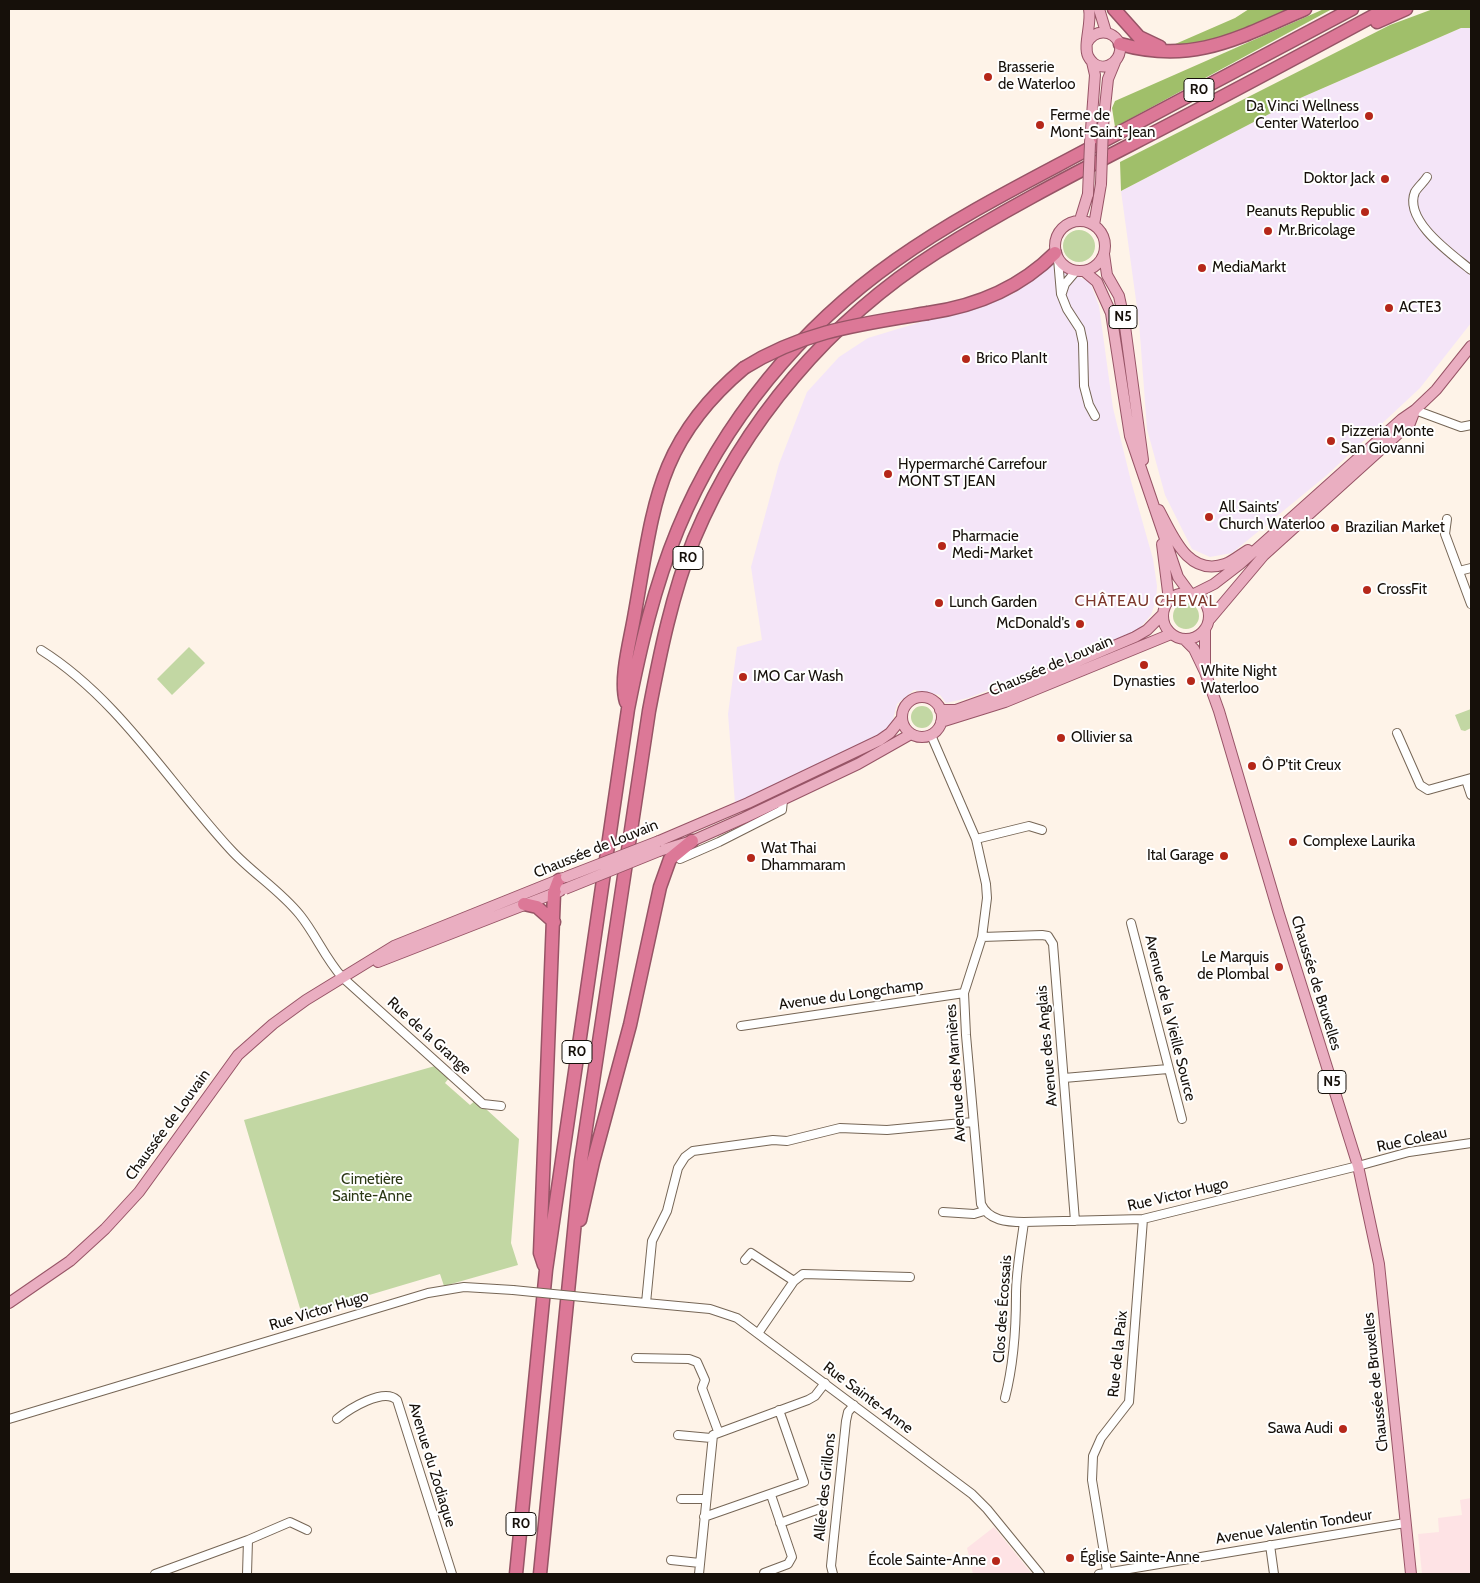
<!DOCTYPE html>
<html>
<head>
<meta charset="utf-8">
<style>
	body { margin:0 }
	#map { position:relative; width:1480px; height:1583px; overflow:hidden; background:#fef3e8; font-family:Cabin,sans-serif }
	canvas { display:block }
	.frame { position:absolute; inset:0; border:10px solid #16100a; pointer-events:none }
</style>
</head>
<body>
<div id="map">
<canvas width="1480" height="1583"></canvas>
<div class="frame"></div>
</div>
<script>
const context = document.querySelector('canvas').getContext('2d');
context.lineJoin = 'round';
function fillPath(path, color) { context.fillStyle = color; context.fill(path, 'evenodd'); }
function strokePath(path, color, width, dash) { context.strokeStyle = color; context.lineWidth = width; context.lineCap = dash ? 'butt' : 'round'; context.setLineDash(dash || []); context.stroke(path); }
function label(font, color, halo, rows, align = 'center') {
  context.font = font + ' Cabin,sans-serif'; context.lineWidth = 4; context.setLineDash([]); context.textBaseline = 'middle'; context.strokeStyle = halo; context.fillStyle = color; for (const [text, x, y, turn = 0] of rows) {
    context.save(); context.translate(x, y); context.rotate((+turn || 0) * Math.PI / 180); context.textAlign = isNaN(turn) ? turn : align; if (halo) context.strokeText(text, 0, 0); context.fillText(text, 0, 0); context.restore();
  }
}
const commercial = new Path2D(`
	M1461 28H1471V323L1420 388 1327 475 1232 553 1210 557 1192 549 1165 495 1147 429 1139 322 1121 191 1298 99Z
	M1051 264 1090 282 1099 306 1113 408 1131 481 1153 559 1157 586 1156 600 1151 615 1138 630 1116 641 968 698 946 703 940 695 914 690 897 704 892 723 878 736 735 803 728 714 737 647 762 640 751 567 779 464 807 392 839 357 868 338 1013 294Z`);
const education = new Path2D(`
	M1471 1498V1574H1422L1418 1534 1439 1532 1438 1518 1462 1515 1460 1500Z
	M994 1527 1032 1574H973L967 1548Z`);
const green = new Path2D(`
	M1063 246a16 16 0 1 1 32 0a16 16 0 1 1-32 0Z
	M1173 616a13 13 0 1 1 26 0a13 13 0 1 1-26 0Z
	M189 647 205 663 172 695 157 679Z
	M911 717a11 11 0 1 1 22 0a11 11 0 1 1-22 0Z
	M1471 709V728L1465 731 1461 730 1455 715Z
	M435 1066 449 1078 445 1083 470 1105 476 1100 519 1139 511 1243 518 1265 444 1286 440 1274 302 1315 244 1120Z`);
const forest = new Path2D(`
	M1249 9H1290L1219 41 1194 45H1173L1235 18Z
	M1324 9H1332L1115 127 1112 108 1115 101Z
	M1433 9H1471V28H1461L1298 99 1121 191 1120 162 1390 25Z`);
const minor = new Path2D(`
	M1427 177C1424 182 1418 187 1415 192 1403 221 1453 255 1471 270
	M1058 259 1061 294 1067 309 1080 329 1083 343 1084 386 1089 405 1095 416
	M1062 293 1065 284 1076 271
	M1415 410 1461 427 1471 425
	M1447 519 1445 534 1471 604
	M1459 571 1471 568
	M41 650C119 699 169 783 231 850 252 873 280 890 300 915 316 935 325 958 342 977L483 1104 501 1106
	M1397 733 1420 785 1428 790 1471 778
	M931 735 976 839 986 884 987 898 982 937 964 993 966 1035 981 1204C989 1221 1007 1222 1024 1222L1143 1219 1358 1166 1409 1152 1471 1143
	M1466 780 1471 795
	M976 839 1029 826 1042 830
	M680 859 719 842 782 810 783 800
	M1131 923 1182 1119
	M982 937 1042 935 1048 936 1053 944 1075 1221
	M741 1026 964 993
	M1064 1078 1168 1069
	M943 1212 974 1214 984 1211
	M745 1260 751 1253 794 1281
	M603 1299 710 1309 737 1318 972 1494 987 1509 1040 1574
	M646 1303 652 1241 667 1211 678 1168 685 1157 693 1151 773 1140 787 1141 840 1128 887 1130 973 1122
	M759 1332 794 1281 803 1274 910 1277
	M636 1358 689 1359 697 1362 705 1380 702 1388 718 1431
	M1005 1398C1014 1363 1016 1330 1016 1295 1016 1271 1021 1246 1024 1222
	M9 1419 428 1293 464 1287 513 1290
	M337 1419C349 1409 384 1387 397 1400L452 1574
	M678 1435 711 1438
	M681 1499H706
	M704 1517 804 1482 779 1410
	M780 1523 819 1509
	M1270 1545 1274 1574
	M671 1560 700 1563
	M1107 1571 1092 1480 1093 1456 1101 1438 1129 1402 1143 1219
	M155 1574 248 1540
	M247 1574 248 1540 290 1522 307 1530
	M699 1574 713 1435 808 1400 815 1396 825 1383
	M764 1574V1573L788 1564 792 1557 771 1495
	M833 1574 831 1566 833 1546 846 1421 848 1412 854 1405
	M1099 1574 1405 1523`);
const major = new Path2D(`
	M1099 9 1106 32
	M1087 43C1095 29 1112 29 1120 44 1123 65 1098 76 1088 56 1083 45 1092 23 1089 9
	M1103 126 1108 79 1115 62
	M1090 143 1095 75 1092 62
	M1080 220 1088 194
	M1055 246a25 25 0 1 1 50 0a25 25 0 1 1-50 0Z
	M1094 225 1101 184
	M1104 254 1107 275 1119 296 1124 319 1143 460
	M1084 271 1097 282 1111 313 1130 436 1178 577 1189 592
	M1159 510C1173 536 1188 577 1225 564 1233 561 1241 554 1248 550
	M1162 544 1169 600
	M1163 616a23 23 0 1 1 46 0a23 23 0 1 1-46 0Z
	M1194 594 1214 584 1240 564 1402 419 1415 410 1436 390 1471 346
	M1210 619 1264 555 1410 423 1415 410
	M1205 630V671
	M1184 639 1194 649 1205 672 1219 711 1278 911 1358 1166 1379 1264 1411 1574
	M902 717a20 20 0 1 1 40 0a20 20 0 1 1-40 0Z
	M940 710H956L1001 694 1135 637 1147 630 1163 614
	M941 722 1005 702 1171 634
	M659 841 748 803 880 740 890 733 902 718
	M659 851 692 841 744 818 858 764 911 734
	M378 962 560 891
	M9 1303 70 1261 105 1229 139 1192 238 1055 273 1024 306 1000 394 946 563 878`);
const highway = new Path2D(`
	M1114 9 1139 37 1160 47
	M1377 22 1406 9
	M1120 44C1194 65 1240 37 1305 9
	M928 313C977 306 1020 288 1055 253
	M626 702C619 678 631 638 635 612 654 506 656 442 744 368
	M524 904 537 907 554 922
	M580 1220 593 1162 630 1025 660 887 670 859 692 841
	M544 1265 540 1253 554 893 559 880
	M516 1574 546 1270 628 709C640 648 654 587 678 529 722 422 801 327 896 260 958 216 1027 182 1094 146 1180 101 1266 55 1352 9
	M540 1574 581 1161 649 711C660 653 672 594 694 539 743 422 830 320 937 252 999 213 1064 179 1130 145 1216 101 1301 55 1386 9`);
const minorBridge = new Path2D(`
	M513 1290 603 1299`);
const majorBridge = new Path2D(`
	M1101 184 1103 126
	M1088 194 1090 143
	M566 877 659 841
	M565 889 659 851`);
const highwayBridge = new Path2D(`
	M744 368C803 331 861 324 928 313`);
const markers = [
	[988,77,5,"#b52719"],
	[1369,116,5,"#b52719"],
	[1040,125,5,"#b52719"],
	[1385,179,5,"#b52719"],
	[1365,212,5,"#b52719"],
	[1268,231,5,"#b52719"],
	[1202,268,5,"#b52719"],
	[1389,308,5,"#b52719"],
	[966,359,5,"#b52719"],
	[1331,441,5,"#b52719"],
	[888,474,5,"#b52719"],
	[1209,517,5,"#b52719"],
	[1335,528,5,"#b52719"],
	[942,546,5,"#b52719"],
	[1367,590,5,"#b52719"],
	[939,603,5,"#b52719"],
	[1080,624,5,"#b52719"],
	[1144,665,5,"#b52719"],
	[743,677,5,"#b52719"],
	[1191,681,5,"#b52719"],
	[1061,738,5,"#b52719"],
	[1252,766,5,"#b52719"],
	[1293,842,5,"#b52719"],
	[1224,856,5,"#b52719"],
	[751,858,5,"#b52719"],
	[1279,967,5,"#b52719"],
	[1343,1429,5,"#b52719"],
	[1070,1558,5,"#b52719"],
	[996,1561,5,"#b52719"]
];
const shields = [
	[1199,90,30],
	[1123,317,28],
	[688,558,30],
	[577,1052,30],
	[1332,1082,28],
	[521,1524,30]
];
const shieldNames = [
	["R0",1199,90],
	["N5",1123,317],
	["R0",688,558],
	["R0",577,1052],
	["N5",1332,1082],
	["R0",521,1524]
];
const poiNames = [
	["Brasserie",998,68],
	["de Waterloo",998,85],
	["Da Vinci Wellness",1359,107,"right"],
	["Center Waterloo",1359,124,"right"],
	["Ferme de",1050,116],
	["Mont-Saint-Jean",1050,133],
	["Doktor Jack",1375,179,"right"],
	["Peanuts Republic",1355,212,"right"],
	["Mr.Bricolage",1278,231],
	["MediaMarkt",1212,268],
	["ACTE3",1399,308],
	["Brico PlanIt",976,359],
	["Pizzeria Monte",1341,432],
	["San Giovanni",1341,449],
	["Hypermarché Carrefour",898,465],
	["MONT ST JEAN",898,482],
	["All Saints’",1219,508],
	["Church Waterloo",1219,525],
	["Brazilian Market",1345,528],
	["Pharmacie",952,537],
	["Medi-Market",952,554],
	["CrossFit",1377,590],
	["Lunch Garden",949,603],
	["McDonald's",1070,624,"right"],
	["White Night",1201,672],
	["Waterloo",1201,689],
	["IMO Car Wash",753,677],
	["Dynasties",1144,682,"center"],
	["Ollivier sa",1071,738],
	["Ô P'tit Creux",1262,766],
	["Complexe Laurika",1303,842],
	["Wat Thai",761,849],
	["Dhammaram",761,866],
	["Ital Garage",1214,856,"right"],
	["Le Marquis",1269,958,"right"],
	["de Plombal",1269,975,"right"],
	["Sawa Audi",1333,1429,"right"],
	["Église Sainte-Anne",1080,1558],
	["École Sainte-Anne",986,1561,"right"]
];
const streetNames = [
	["Chaussée de Louvain",1051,666,-23],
	["Chaussée de Louvain",596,849,-22],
	["Chaussée de Bruxelles",1316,983,73],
	["Avenue du Longchamp",851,995,-8],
	["Avenue de la Vieille Source",1170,1018,76],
	["Rue de la Grange",429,1036,42],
	["Avenue des Anglais",1047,1046,-95],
	["Avenue des Marnières",956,1073,-94],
	["Chaussée de Louvain",168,1125,-54],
	["Rue Coleau",1412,1140,-12],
	["Rue Victor Hugo",1178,1195,-13],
	["Clos des Écossais",1003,1309,-86],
	["Rue Victor Hugo",319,1311,-17],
	["Rue de la Paix",1118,1354,-84],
	["Chaussée de Bruxelles",1376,1382,-96],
	["Rue Sainte-Anne",868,1398,37],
	["Avenue du Zodiaque",432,1465,73],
	["Allée des Grillons",825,1487,-84],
	["Avenue Valentin Tondeur",1294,1527,-9]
];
const parkNames = [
	["Cimetière",372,1180],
	["Sainte-Anne",372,1197]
];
const neighbourhoodNames = [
	["CHÂTEAU CHEVAL",1146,601]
];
fillPath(commercial, '#f4e5f8');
fillPath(education, '#fee3e5');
fillPath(green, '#c2d7a3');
fillPath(forest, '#a0bf6a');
strokePath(minor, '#766656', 10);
strokePath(major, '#975466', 12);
strokePath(highway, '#975466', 15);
strokePath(minor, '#fff', 8);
strokePath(major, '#eaaec1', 10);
strokePath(highway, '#dc7897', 12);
strokePath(minorBridge, '#766656', 10, []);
strokePath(majorBridge, '#975466', 12, []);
strokePath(highwayBridge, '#975466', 15, []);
strokePath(minorBridge, '#fff', 8);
strokePath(majorBridge, '#eaaec1', 10);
strokePath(highwayBridge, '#dc7897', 12);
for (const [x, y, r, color] of markers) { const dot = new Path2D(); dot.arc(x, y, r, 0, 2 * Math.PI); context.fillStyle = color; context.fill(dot); strokePath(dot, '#fff', 2); }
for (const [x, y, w] of shields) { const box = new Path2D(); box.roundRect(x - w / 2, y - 11.5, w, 23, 4); context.fillStyle = '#fff'; context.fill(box); strokePath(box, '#16100a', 1); }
label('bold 14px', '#16100a', null, shieldNames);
label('15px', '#16100a', '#fff', poiNames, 'left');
label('15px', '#16100a', '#fff', streetNames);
label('15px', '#2b3814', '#fff', parkNames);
context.letterSpacing = '1px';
label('16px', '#7e382d', '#fff', neighbourhoodNames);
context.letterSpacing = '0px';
</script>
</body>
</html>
